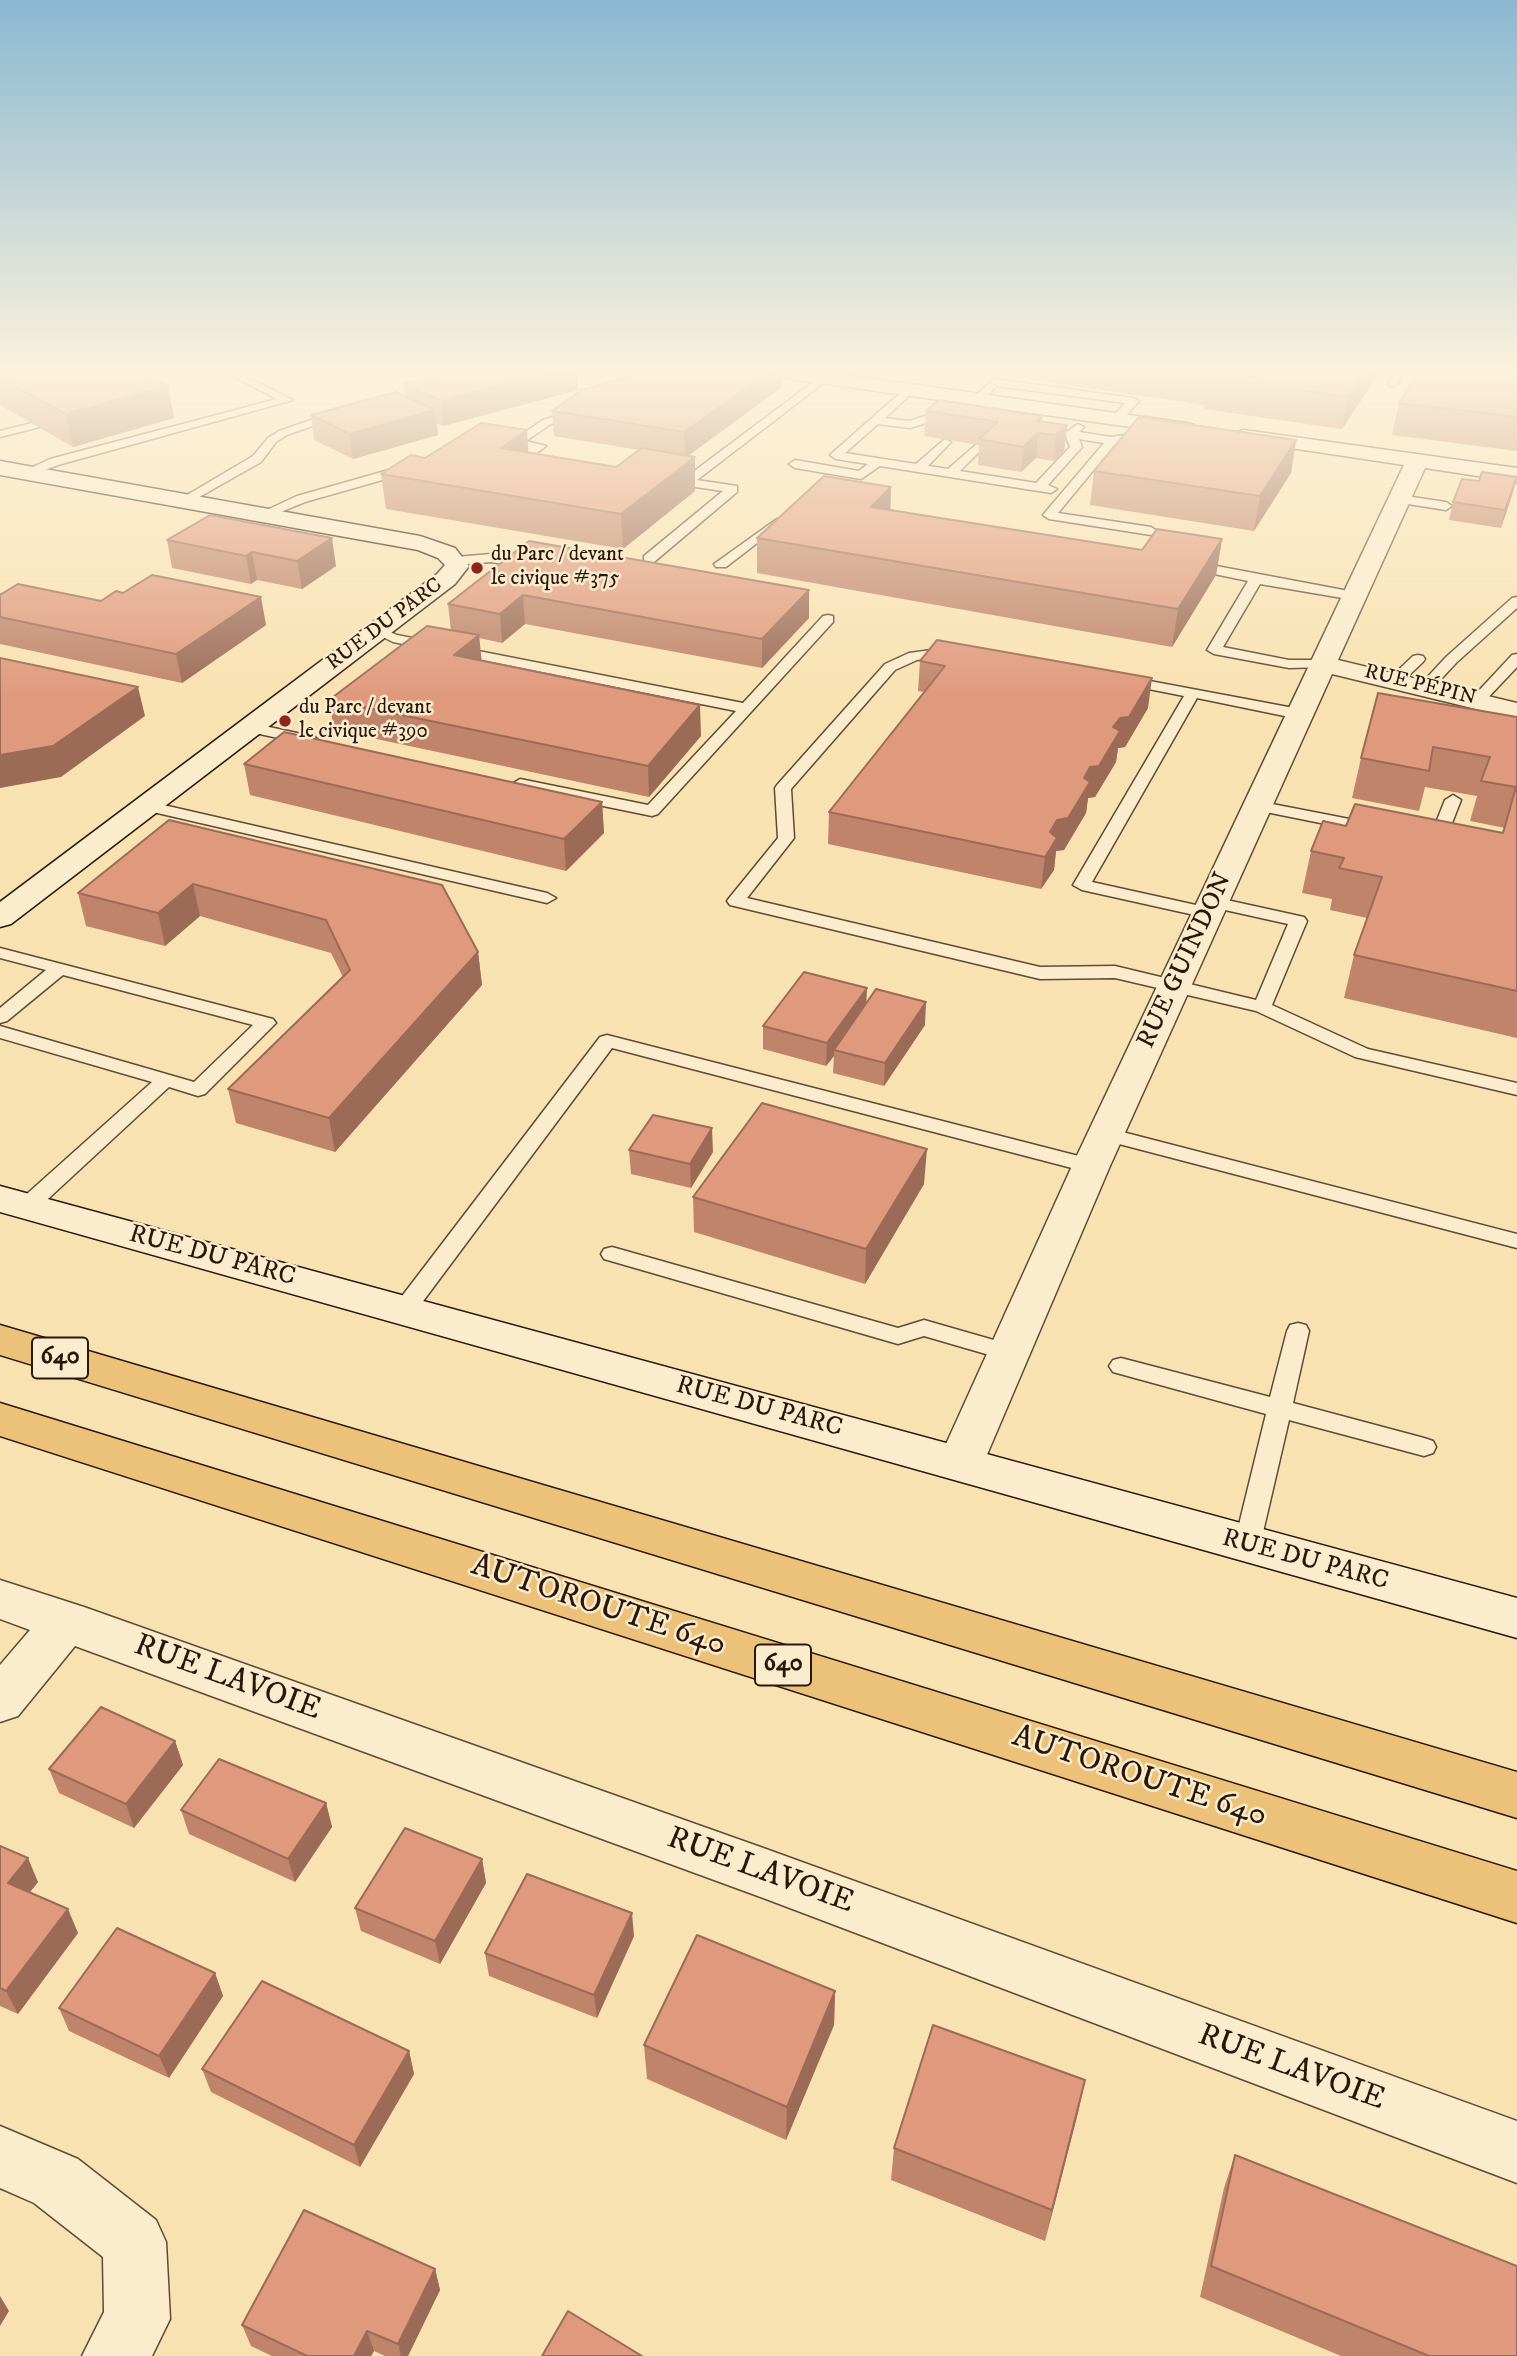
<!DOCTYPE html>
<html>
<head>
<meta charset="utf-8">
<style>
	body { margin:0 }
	canvas { display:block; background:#f9e2b2 }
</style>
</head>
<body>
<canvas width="1517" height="2356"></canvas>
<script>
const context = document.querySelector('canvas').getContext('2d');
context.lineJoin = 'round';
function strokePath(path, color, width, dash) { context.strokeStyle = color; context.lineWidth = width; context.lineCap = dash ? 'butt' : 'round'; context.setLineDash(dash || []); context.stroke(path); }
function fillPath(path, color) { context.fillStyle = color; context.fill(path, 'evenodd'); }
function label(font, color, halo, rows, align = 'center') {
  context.font = font + ' "IM FELL DW Pica",serif'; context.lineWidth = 5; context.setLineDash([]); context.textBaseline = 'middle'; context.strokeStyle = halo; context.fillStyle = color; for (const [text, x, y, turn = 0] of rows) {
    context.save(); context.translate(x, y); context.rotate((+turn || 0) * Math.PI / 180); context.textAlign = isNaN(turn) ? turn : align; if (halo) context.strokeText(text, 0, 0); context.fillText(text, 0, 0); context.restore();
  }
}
const lane = new Path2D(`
	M220 370H233L293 400 58 465 26 477 20 473 50 459 277 399Z
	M1394 370H1404L1398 384 1393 387 1388 384Z
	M821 376 830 378 697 480 737 486V492L654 562H644V556L723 491 668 483 664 482V476L685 478Z
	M995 379 1133 398 1139 401 1121 421 1117 422 1111 419 1125 403 997 386 981 401H973V397Z
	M906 388 915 390 885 418 909 421 938 412 958 417 952 420 939 419 910 428 878 424 845 453 916 464 945 439 951 442 928 466 948 469 978 443 984 447 960 471 1036 483 1070 447 1066 437 1035 432V428L1068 431 1078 424 1084 427 1079 432 1111 437 1125 435 1126 439 1152 445 1146 448 1115 444 1058 513 1151 527 1157 531 1151 535 1049 519 1043 515 1104 443 1079 439 1082 447 1048 485 1057 489 1051 493 880 466 861 479 795 468 789 464 795 460 859 471 868 464 836 459 830 455Z
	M579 409 583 410V414L551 424 526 441 546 446 530 458 520 455 529 448 517 447 503 455 497 451 543 420Z
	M337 411 343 414 341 416 287 435 276 442 261 462 187 504 183 505 177 501 253 456 268 438 279 431Z
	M36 422 42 425 40 427 0 437V431Z
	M410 464 416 468 414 471 305 502 266 518 262 519 256 515 297 496Z
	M1399 495 1446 502 1452 506 1446 510 1395 502V496Z
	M777 519 783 523 726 567H716L714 564Z
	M491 554 534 561 541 565 534 569 491 562 456 565 449 561 456 557Z
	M1190 561 1354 592 1361 596 1354 600 1260 584 1223 647 1289 660H1322L1329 664 1327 667 1289 668 1214 654 1207 650 1248 581 1185 568V562Z
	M1517 597V608L1456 663 1431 690H1421L1419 687 1421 684 1446 657 1512 598Z
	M828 615 833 616V622L658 814 652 816 520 789 512 784 520 779 648 805 736 711 393 642 371 631 378 627 397 635 743 703 823 616Z
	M954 647 961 651 959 654 917 660 895 670 791 789 794 838 747 898 1040 967 1115 966 1256 1000 1288 924 1207 906 1204 902 1213 897 1304 917 1307 921 1272 1005 1368 1049 1517 1083V1095L1355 1057 1256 1011 1115 978 1040 979 730 905 727 901 730 897 778 838 775 788 777 785 885 664 909 653Z
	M1517 654V667L1482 704H1472L1470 701 1472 698 1512 655Z
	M1418 655 1423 656 1425 659 1423 662 1401 683H1391L1389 680 1391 677 1413 656Z
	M1123 676 1299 709 1307 714 1299 719 1197 698 1092 882 1214 909 1217 913 1214 917 1208 918 1082 890 1073 885 1184 696 1118 683 1116 680 1118 677Z
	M251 723 315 737 318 740 310 745 246 731 243 728 246 725Z
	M1453 795 1461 800 1445 841 1437 846 1425 844 1423 840 1431 835 1445 800Z
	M146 801 547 893 556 898 547 903 140 809 138 806Z
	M1257 801 1375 824 1383 829 1375 834 1251 809 1249 806Z
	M0 948 273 1019 276 1023 205 1094 198 1096 169 1087 35 1211H19L16 1206 19 1201 152 1082 0 1038V1026L194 1082 253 1025 63 975 7 1021 0 1023V1008L46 970 0 958Z
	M607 1035 1098 1161 1101 1166 1098 1171 1091 1173 612 1048 412 1316 404 1318 396 1316 393 1310 396 1304 600 1037Z
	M1107 1128 1517 1234V1248L1100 1139 1097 1134 1100 1129Z
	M612 1247 898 1328 924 1320 1018 1347 1022 1353 1018 1359 1010 1361 924 1336 898 1344 604 1259 601 1254 604 1249Z
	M1298 1323 1306 1325 1309 1331 1293 1403 1424 1438 1433 1441 1436 1447 1433 1453 1424 1456 1289 1420 1260 1545 1256 1552 1247 1555 1238 1552 1234 1545 1266 1414 1113 1372 1109 1366 1113 1360 1121 1358 1270 1397 1287 1331 1290 1325Z`);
const street = new Path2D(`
	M760 370H811L1187 423 1194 425 1198 429 1194 433 1187 435 770 376Z
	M1244 430 1517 468V482L1425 468 1338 660 1517 703V719L1332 674 1110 1166 983 1464 976 1476 960 1481 944 1476 937 1464 1072 1166 1404 465 1237 440 1233 436 1237 432Z
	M0 1580 84 1607 766 1849 1517 2121V2183L766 1899 75 1646 18 1716 0 1722V1665L30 1630 0 1619Z
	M0 2126 78 2159 156 2220 166 2242 170 2319 152 2356H82L104 2312 103 2257 34 2203 0 2188Z`);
const secondary = new Path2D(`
	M0 461 420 536 455 548 469 566 455 584 11 924 0 927V902L437 574 445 565 438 558 418 550 0 475Z
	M0 1186 1517 1598V1638L0 1212Z`);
const highway = new Path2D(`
	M0 1325 1517 1772V1818L0 1355Z
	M0 1403 1517 1871V1923L0 1436Z`);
const wall = new Path2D(`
	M0 370 174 418 73 447 0 405Z
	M313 370H393L379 375 330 377 318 374Z
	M656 370H782V387L688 456 695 491 623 549 386 509 381 474 425 458 528 452 616 467 639 450 554 436 552 411Z
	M897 370H959L951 376Z
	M1021 370H1381L1342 429 1204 409 1205 405 1021 378Z
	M1517 370V451L1392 435 1399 403Z
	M403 384 578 390 443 426 437 423 438 435 353 459 314 440 311 415 405 396Z
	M926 411 1042 416 1041 421 1067 425 1064 451 1054 461 1036 458 1021 472 978 465 979 445 924 436Z
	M1296 440 1291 473 1254 531 1090 505 1094 471Z
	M1517 477 1512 495 1501 528 1449 520 1453 502 1479 481Z
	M891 487 890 510 1142 550 1222 539 1216 575 1172 647 757 573V538Z
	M210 515 336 566 302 589 257 580 251 584 172 568 167 540Z
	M529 541 809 618 762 668 525 624 502 643 479 638 481 661 701 736 649 797 334 730 329 700 451 631 448 604Z
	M123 593 266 625 182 683 0 644V595L101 601Z
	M920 661 1148 708 1125 747 1118 748 1116 762 1095 797 1088 798 1086 813 1064 850 1056 851 1054 870 1041 889 828 844 829 812 925 692 918 691Z
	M1517 717V1038L1344 998 1354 955 1367 918 1330 910 1332 899 1302 893 1311 851 1346 826 1503 833 1505 828 1470 821 1477 796 1425 787 1419 811 1352 798 1361 758Z
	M244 764 602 802 604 833 566 871 250 795Z
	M169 820 478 952 482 985 335 1152 236 1123 228 1089 343 977 331 953 200 916 165 946 86 926 78 893Z
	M866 1004 925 1025 884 1086 833 1073 834 1056 826 1066 763 1049V1026Z
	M629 1150 713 1152 691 1188 631 1174Z
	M924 1184 865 1284 694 1232 693 1197Z
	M175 1741 183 1765 134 1828 59 1793 49 1769Z
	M326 1803 332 1827 295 1882 189 1834 181 1810Z
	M0 1846 38 1882 30 1892 78 1933 18 2014 0 2006Z
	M482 1859 486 1883 440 1964 361 1931 355 1908Z
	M634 1936 597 2018 489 1976 485 1953Z
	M215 1973 223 1996 169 2078 69 2031 59 2008Z
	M835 1991 834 2025 786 2140 647 2079 644 2045Z
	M409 2051 414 2074 360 2167 211 2092 202 2069Z
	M1085 2080 1045 2241 891 2180 894 2148Z
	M1235 2155 1517 2356H1341L1200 2297 1224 2188Z
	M435 2269 440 2290 408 2356H385L374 2351 371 2356H272L251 2346 242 2325Z`);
const shadedWall = new Path2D(`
	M378 370H393L379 375Z
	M560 370H576L578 390 443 426 441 401Z
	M772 370H782V387L685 458 684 432Z
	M952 370H959L951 376Z
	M1366 370H1381L1342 429 1348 397Z
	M168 386 174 418 73 447 66 414Z
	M435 410 438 435 353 459 349 434Z
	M1042 416 1040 433H1038L1036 458 1021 472 1023 447 1037 421Z
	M1067 425 1064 451 1054 461 1056 435Z
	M527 430 529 463 501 448Z
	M1296 440 1291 473 1254 531 1260 496Z
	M695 457V491L623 549 621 514Z
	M1517 477 1512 495 1501 528 1505 510Z
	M891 487 890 521 871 507Z
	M332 538 336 566 302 589 297 561Z
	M1222 539 1216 575 1172 647 1178 609Z
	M252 552 257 580 251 584 246 556Z
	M809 590V618L762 668V639Z
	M523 595 525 624 502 643 500 614Z
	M261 597 266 625 182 683 176 654Z
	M479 635 482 664 454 655Z
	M1152 678 1148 708 1125 747 1118 748 1116 762 1095 797 1088 798 1086 813 1064 850 1056 851 1054 870 1041 889 1045 857 1050 832 1113 727Z
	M138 687 145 716 61 777 0 788V755Z
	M700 705 701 736 649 797 648 766Z
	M602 802 604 833 566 871 564 839Z
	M193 884 200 916 165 946 158 913Z
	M478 952 482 985 335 1152 329 1118Z
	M867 988 866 1011 834 1050V1056L826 1066 827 1043Z
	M926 1002 925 1025 884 1086 885 1063Z
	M712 1128 713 1152 691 1188 690 1164Z
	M927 1149 924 1184 865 1284 866 1249Z
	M175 1741 183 1765 134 1828 126 1804Z
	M326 1803 332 1827 295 1882 288 1859Z
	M28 1858 38 1882 19 1906 8 1883Z
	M482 1859 486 1883 440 1964 435 1941Z
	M68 1909 78 1933 18 2014 6 1991Z
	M632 1913 634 1936 597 2018 594 1995Z
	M215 1973 223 1996 169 2078 159 2056Z
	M835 1991 834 2025 786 2140 787 2107Z
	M409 2051 414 2074 360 2167 354 2145Z
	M1085 2080 1078 2113 1045 2241 1052 2210Z
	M435 2269 440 2290 408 2356H401L398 2344Z
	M0 2296 9 2311 0 2326Z
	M367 2331 374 2351 371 2356H354Z`);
const building = new Path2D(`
	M0 370H109L113 372 121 370H136L168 386 66 414 0 378Z
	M460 370H560L441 401 403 384Z
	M656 370H772L684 432 552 411 581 390Z
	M1186 370H1366L1348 397 1209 377 1212 374Z
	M1419 370H1517V417L1399 403Z
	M396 392 435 410 349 434 311 415Z
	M939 400 1042 416 1037 421 1067 425 1056 435 1038 433 1023 447 979 439 998 422 926 411Z
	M1139 417 1296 440 1260 496 1094 471Z
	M481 423 527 430 501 448 616 467 642 448 695 457 621 514 381 474 411 455 425 458Z
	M1482 472 1517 477 1505 510 1453 502 1462 479 1479 481Z
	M824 476 891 487 871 507 1142 550 1157 529 1222 539 1178 609 757 538Z
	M210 515 332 538 297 561 252 552 246 556 167 540Z
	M529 541 809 590 762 639 523 595 500 614 448 604Z
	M152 575 261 597 176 654 0 617V595L18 584 101 601 116 591 123 593Z
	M427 626 479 635 454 655 700 705 648 766 329 700Z
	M937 640 1152 678 1129 717 1120 718 1113 727 1120 731 1099 766 1090 767 1084 778 1090 782 1068 818 1057 820 1050 832 1057 838 1045 857 829 812 945 666 920 661Z
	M0 658 138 687 53 746 0 755Z
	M1378 693 1517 717V991L1354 955 1382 877 1339 868 1344 858 1311 851 1323 821 1346 826 1355 804 1503 833 1516 787 1481 781 1490 757 1433 747 1429 771 1361 758Z
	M284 732 602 802 564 839 244 764Z
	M169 820 442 885 478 952 329 1118 228 1089 350 970 326 920 193 884 158 913 78 893Z
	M804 972 867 988 827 1043 763 1026Z
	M876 989 926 1002 885 1063 834 1050Z
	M762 1103 927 1149 866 1249 693 1197Z
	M653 1115 712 1128 690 1164 629 1150Z
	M101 1707 175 1741 126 1804 49 1769Z
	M219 1759 326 1803 288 1859 181 1810Z
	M405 1828 482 1859 435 1941 355 1908Z
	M0 1846 28 1858 8 1883 68 1909 6 1991 0 1988Z
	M527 1874 632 1913 594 1995 485 1953Z
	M117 1928 215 1973 159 2056 59 2008Z
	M697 1935 835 1991 787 2107 644 2045Z
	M262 1981 409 2051 354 2145 202 2069Z
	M933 2025 1085 2080 1052 2210 894 2148Z
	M1235 2155 1517 2266V2356H1429L1211 2266Z
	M304 2210 435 2269 398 2344 367 2331 354 2356H307L242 2325Z
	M568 2311 642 2356H542Z`);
const markers = [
	[477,568,7,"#8f2418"],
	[285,721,7,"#8f2418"]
];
const farPoinames = [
	["du Parc / devant",491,556],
	["le civique #375",491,580],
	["du Parc / devant",299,709],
	["le civique #390",299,733]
];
const farStreetnames = [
	["RUE DU PARC",385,625,-37],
	["RUE PÉPIN",1420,686,14]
];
const shields = [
	[60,1358,56],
	[783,1665,56]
];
const shieldNames = [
	["640",60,1358],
	["640",783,1665]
];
const streetNames = [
	["RUE GUINDON",1186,961,-65],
	["RUE DU PARC",212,1257,15],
	["RUE DU PARC",759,1408,15],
	["RUE DU PARC",1305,1561,15]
];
const nearStreetnames = [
	["AUTOROUTE 640",598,1607,18],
	["RUE LAVOIE",227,1679,20],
	["AUTOROUTE 640",1139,1778,18],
	["RUE LAVOIE",760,1872,20],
	["RUE LAVOIE",1291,2069,20]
];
strokePath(lane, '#5e4a35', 3);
strokePath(street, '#5e4a35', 3);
strokePath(secondary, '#2a170b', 3);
strokePath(highway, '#2a170b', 3);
fillPath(lane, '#fbeccd');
fillPath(street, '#fbeccd');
fillPath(secondary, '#fbeccd');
fillPath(highway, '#ecc179');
fillPath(wall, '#c0846b');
fillPath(shadedWall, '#9c6b57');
fillPath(building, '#df997c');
strokePath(building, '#9c6b57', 2);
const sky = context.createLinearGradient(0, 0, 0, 700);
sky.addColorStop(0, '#8ab8d1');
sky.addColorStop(0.53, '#fcf2dc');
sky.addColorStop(1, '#fcf2dc00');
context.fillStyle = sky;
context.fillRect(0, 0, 1517, 700);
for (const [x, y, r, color] of markers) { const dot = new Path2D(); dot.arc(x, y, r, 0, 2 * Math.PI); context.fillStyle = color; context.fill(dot); strokePath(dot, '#fbeccd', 2.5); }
label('21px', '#2a170b', '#fbeccd', farPoinames, 'left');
label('21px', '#2a170b', '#fbeccd', farStreetnames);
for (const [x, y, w] of shields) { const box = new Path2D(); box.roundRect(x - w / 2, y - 20.5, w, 41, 5); context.fillStyle = '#fbeccd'; context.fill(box); strokePath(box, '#2a170b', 2); }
label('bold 24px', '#2a170b', null, shieldNames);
label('26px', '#2a170b', '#fbeccd', streetNames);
label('32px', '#2a170b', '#fbeccd', nearStreetnames);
</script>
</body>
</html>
